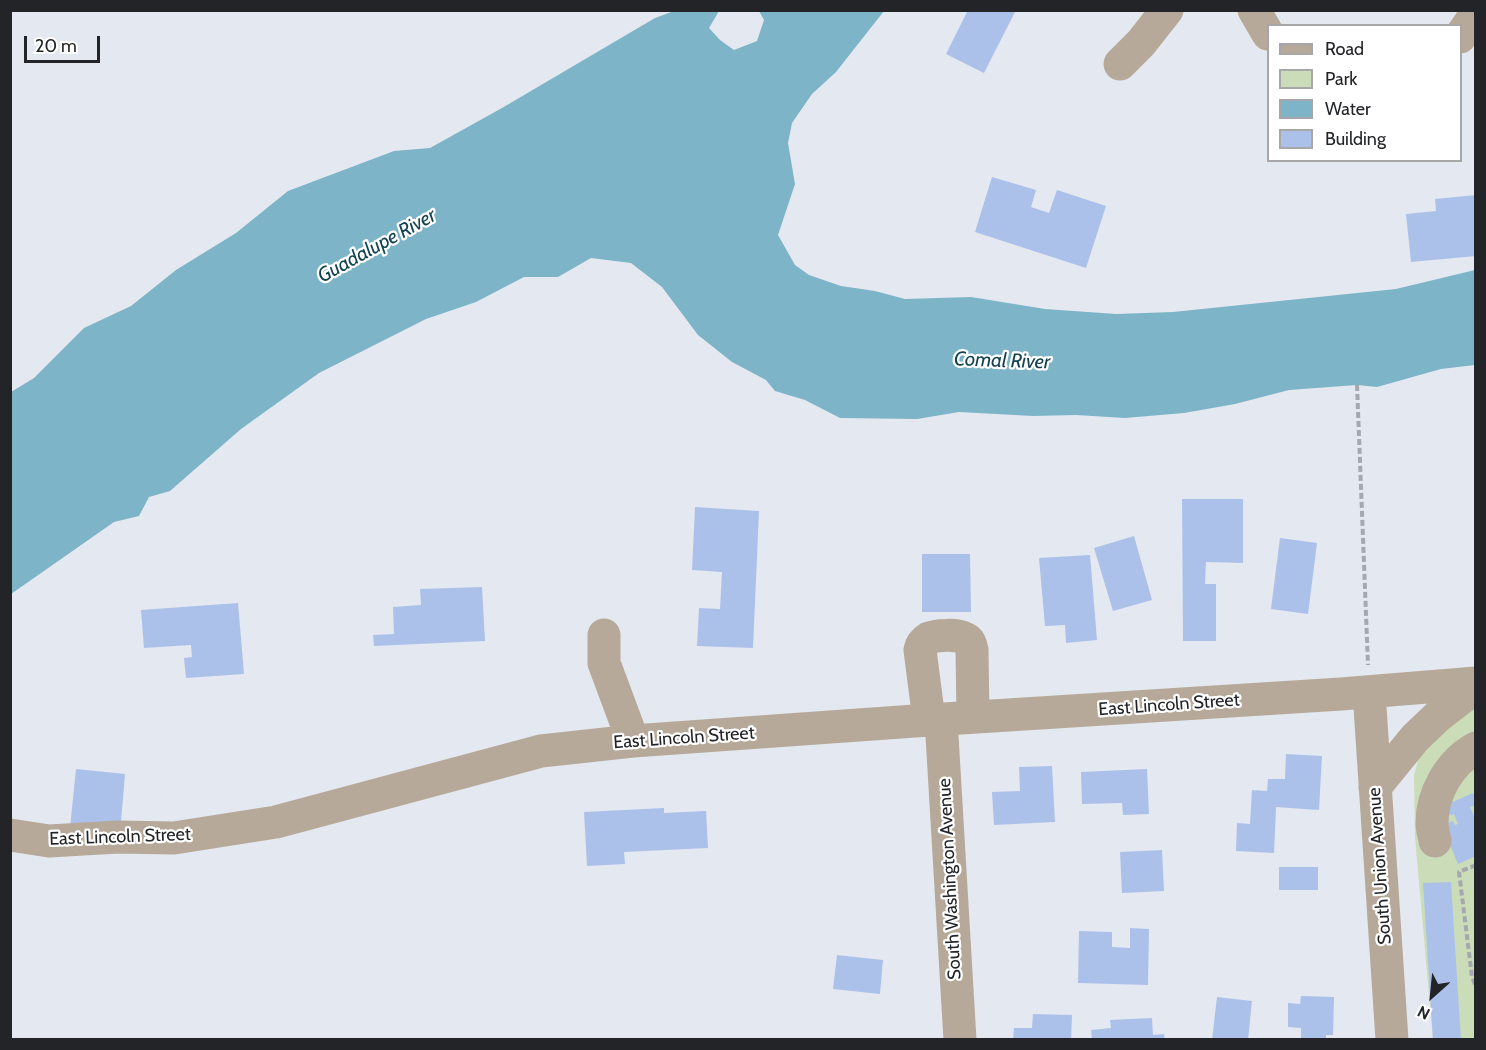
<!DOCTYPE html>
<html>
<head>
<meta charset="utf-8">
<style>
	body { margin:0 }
	#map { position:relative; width:1486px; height:1050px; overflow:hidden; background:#e4e8f0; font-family:Cabin,sans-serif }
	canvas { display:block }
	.frame { position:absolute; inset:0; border:12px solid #232427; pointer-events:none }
	.legend { position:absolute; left:1267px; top:24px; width:195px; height:138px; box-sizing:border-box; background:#fff; border:2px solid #a7a7a9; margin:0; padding:8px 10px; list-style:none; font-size:18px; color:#232427 }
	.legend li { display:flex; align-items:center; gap:12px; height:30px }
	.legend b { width:30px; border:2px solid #a7a7a9 }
	.north { position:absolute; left:1402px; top:966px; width:60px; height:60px; -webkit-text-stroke:4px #fff; paint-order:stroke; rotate:207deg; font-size:16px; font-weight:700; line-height:24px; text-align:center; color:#232427 }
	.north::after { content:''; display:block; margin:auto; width:21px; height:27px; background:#232427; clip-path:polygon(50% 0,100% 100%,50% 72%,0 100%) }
	.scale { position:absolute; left:24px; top:36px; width:76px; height:27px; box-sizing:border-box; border:3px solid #232427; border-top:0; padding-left:8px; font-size:18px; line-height:21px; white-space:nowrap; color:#232427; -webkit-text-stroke:4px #fff; paint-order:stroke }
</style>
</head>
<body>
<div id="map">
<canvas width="1486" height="1050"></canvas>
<div class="frame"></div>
<ul class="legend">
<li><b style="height:8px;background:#b7a999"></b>Road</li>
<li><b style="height:16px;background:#cbdcb8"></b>Park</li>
<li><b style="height:16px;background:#7db4c7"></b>Water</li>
<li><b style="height:16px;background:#acc1ea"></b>Building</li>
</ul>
<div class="north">N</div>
<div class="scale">20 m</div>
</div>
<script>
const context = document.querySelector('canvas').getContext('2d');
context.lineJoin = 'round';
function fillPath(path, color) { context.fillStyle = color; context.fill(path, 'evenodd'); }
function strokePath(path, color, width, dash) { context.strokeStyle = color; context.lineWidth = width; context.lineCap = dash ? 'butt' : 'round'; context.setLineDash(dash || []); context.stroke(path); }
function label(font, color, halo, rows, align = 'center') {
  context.font = font + ' Cabin,sans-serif'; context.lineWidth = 4.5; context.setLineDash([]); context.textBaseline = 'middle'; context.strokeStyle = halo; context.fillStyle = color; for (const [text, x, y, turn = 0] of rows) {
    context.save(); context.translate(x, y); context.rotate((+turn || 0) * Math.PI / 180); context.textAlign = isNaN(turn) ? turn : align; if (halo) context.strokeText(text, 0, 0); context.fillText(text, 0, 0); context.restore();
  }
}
const green = new Path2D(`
	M1475 704V1039H1433L1415 837 1414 775 1422 747Z`);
const water = new Path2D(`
	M674 11H719L709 28 720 40 734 50 757 41 764 20 759 11H884L836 72 812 94 792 123 788 143 795 184 778 235 795 265 809 275 841 286 875 291 905 299 971 297 1045 309 1116 314 1173 312 1396 289 1475 270V365L1441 369 1377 387 1357 385 1289 390 1235 404 1184 413 1125 418 1076 415 1033 416 959 412 917 419 840 418 805 400 775 391 766 380 732 362 698 335 662 287 631 263 591 258 558 277H524L476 302 426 319 319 373 241 429 170 491 149 497 139 516 114 522 11 594V392L34 378 84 328 131 306 176 270 236 233 288 191 394 151 430 148 502 108 655 18Z`);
const building = new Path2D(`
	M968 10H1016L984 73 946 54Z
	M992 177 1036 190 1031 207 1049 213 1057 190 1106 206 1086 268 975 232Z
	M1476 195V256L1411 262 1406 214 1436 211 1435 199Z
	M1182 499H1243V563L1206 562 1205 584H1216V641H1183Z
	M695 507 759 511 753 648 697 646 699 608 720 609 722 572 692 570Z
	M1134 536 1152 600 1113 611 1094 548Z
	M1280 538 1317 543 1308 614 1271 609Z
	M922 554H970L971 612H922Z
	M1090 555 1097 640 1066 643 1065 625 1045 626 1039 558Z
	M482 587 485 641 374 646 373 635 394 634 393 607 421 605 420 589Z
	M238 603 244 674 186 678 184 658 192 657 191 645 144 648 141 610Z
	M1286 754 1322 756 1319 810 1276 807 1274 853 1236 851 1237 823 1250 824 1252 790 1267 791 1268 779H1285Z
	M1052 766 1055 822 994 825 992 792 1020 791 1019 767Z
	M76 769 125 774 120 833 70 828Z
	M1147 769 1149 814 1123 815 1122 803 1082 804 1081 772Z
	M1473 793 1476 799V805L1470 807 1476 821V850H1474L1476 856 1458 864 1448 840 1445 824 1453 821 1455 825 1458 824 1454 814 1447 816 1450 803Z
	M664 808V813L706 811 708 848 624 852 625 864 587 866 584 812Z
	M1162 850 1164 891 1122 893 1120 852Z
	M1279 867H1318V890H1279Z
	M1451 882 1461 1040H1433L1423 883Z
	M1130 928 1149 929 1148 985 1078 983 1079 931 1112 932V947L1130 948Z
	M837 955 883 960 880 994 833 989Z
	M1301 996 1334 997 1333 1035H1326V1040H1301V1028L1288 1027V1003L1300 1004Z
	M1217 997 1252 1001 1248 1040H1212Z
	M1033 1014 1072 1015 1071 1040H1013L1014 1028H1032Z
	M1152 1018 1153 1035 1164 1034 1165 1040H1092L1091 1030 1111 1028 1110 1020Z`);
const path = new Path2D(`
	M1357 385 1368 665
	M1476 865 1459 872 1472 977 1476 987`);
const minor = new Path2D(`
	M1254 10 1268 34
	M1460 37 1476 14
	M1120 64 1141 43 1167 10
	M604 635V663L633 741
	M1369 692 1392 1040
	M941 719 960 1040
	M929 720 920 650C921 645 924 641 929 638 937 635 957 634 964 638 970 640 971 645 972 650L973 717
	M1375 787 1415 738 1437 717 1476 687
	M10 835 49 841 118 837 174 838 276 822 541 751 633 741 929 720 1341 694 1476 683
	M1435 841C1434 835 1432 829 1432 823 1432 793 1450 762 1476 748`);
const streetNames = [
	["East Lincoln Street",1169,705,-4],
	["East Lincoln Street",684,738,-4],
	["East Lincoln Street",120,837,-2],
	["South Union Avenue",1380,866,-94],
	["South Washington Avenue",950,879,-93]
];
const waterNames = [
	["Guadalupe River",377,246,-29],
	["Comal River",1002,361,2]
];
fillPath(green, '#cbdcb8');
fillPath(water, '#7db4c7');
fillPath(building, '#acc1ea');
strokePath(path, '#a5a8af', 4, [6, 3]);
strokePath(minor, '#b7a999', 33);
label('18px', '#232427', '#fff', streetNames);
label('italic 20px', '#134352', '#fff', waterNames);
</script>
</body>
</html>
